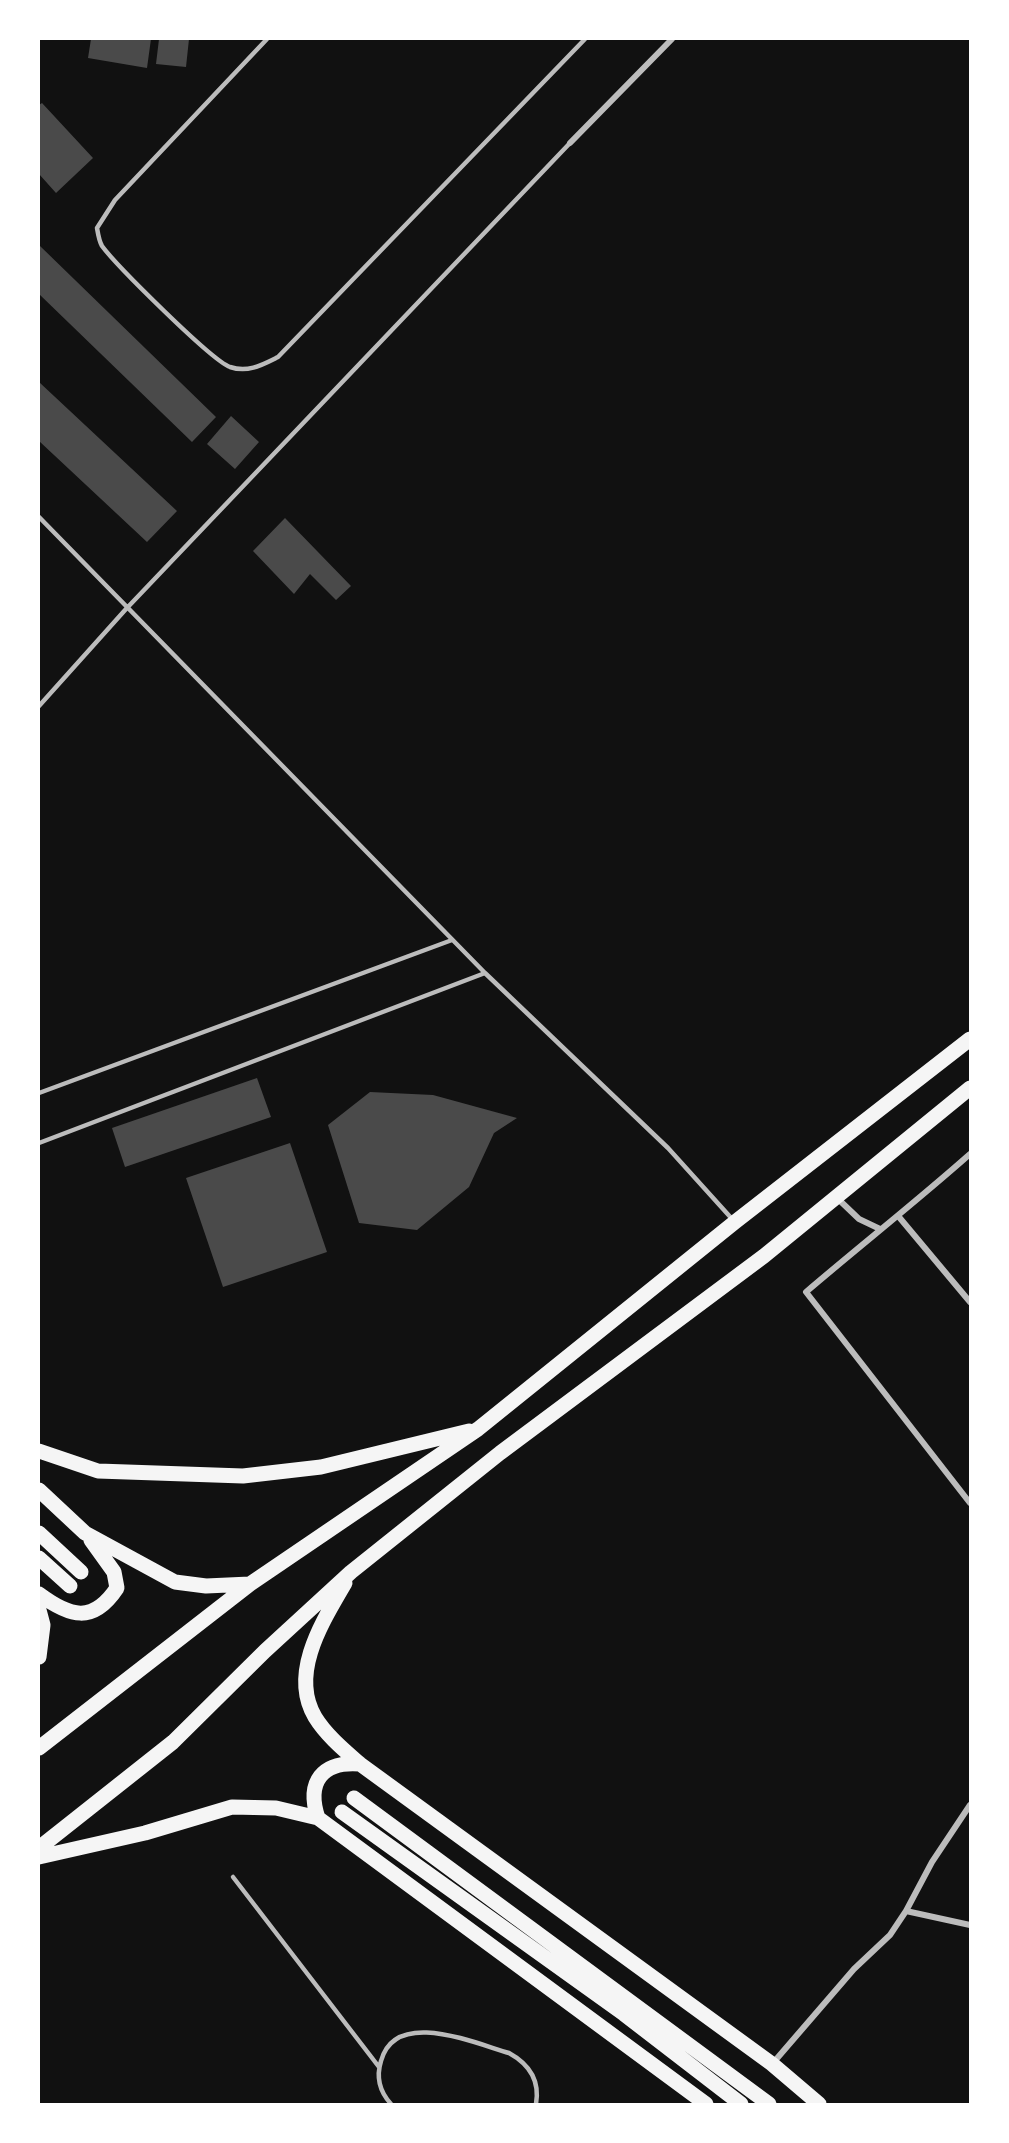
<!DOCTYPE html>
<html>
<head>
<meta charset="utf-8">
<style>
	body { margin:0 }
	#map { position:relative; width:1009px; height:2143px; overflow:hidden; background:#111; font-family:"PT Sans",sans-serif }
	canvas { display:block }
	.frame { position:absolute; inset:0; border:40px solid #fff; pointer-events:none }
</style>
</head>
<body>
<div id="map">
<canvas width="1009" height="2143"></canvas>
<div class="frame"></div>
</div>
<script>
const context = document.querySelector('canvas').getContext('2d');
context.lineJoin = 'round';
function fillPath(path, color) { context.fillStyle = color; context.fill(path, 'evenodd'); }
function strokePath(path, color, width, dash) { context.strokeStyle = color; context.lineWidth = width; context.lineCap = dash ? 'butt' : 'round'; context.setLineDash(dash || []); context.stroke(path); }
const building = new Path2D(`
	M91 39H151L147 68 88 58Z
	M159 39H189L186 67 156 64Z
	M42 103 93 158 56 193 39 174V105Z
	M39 245 216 417 192 442 39 294Z
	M39 382 177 511 147 542 39 441Z
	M231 416 259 442 235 469 207 444Z
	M285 518 351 586 336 600 310 574 294 594 253 551Z
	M257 1078 271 1117 125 1167 112 1128Z
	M370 1092 433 1095 517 1118 494 1133 469 1187 417 1230 359 1223 328 1125Z
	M290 1143 327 1252 223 1287 186 1178Z`);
const service = new Path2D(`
	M267 39 115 200 97 228C98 234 99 241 102 246 116 265 211 360 230 367 248 373 262 365 278 357L585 39
	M39 517 485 973 668 1148 733 1220
	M39 706 126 609 570 143
	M39 1093 452 940
	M39 1143 485 973
	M233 1877 379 2067
	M391 2104C380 2092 376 2077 381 2061 395 2008 474 2043 509 2053 529 2064 540 2081 536 2104`);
const minor = new Path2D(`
	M570 143 672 39
	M970 1154C917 1201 861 1245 806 1292L970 1503
	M836 1197 859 1219 880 1229
	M899 1217 970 1302
	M906 1911 970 1925
	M773 2063 854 1969 890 1935 906 1911 932 1862 970 1805`);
const primary = new Path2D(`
	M39 1451 98 1471 243 1476 321 1467 469 1431
	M39 1490 85 1533 175 1582 206 1586 250 1584
	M39 1533 81 1572
	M39 1558 70 1586
	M345 1583C323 1621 289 1673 315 1717 326 1735 344 1750 360 1764L772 2064 819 2104
	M39 1594C70 1617 93 1624 117 1588L114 1572 91 1540
	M39 1610 43 1625 39 1657
	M39 1748 250 1584 478 1429 735 1222 970 1039
	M354 1798 769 2104
	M342 1812 624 2014 741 2104
	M318 1818C306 1782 322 1761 360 1764
	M39 1848 173 1742 265 1651 351 1572 500 1453 764 1256 970 1088
	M39 1857 145 1833 232 1807 276 1808 318 1818 706 2104`);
fillPath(building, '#4a4a4a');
strokePath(service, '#bcbcbc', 4.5);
strokePath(minor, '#bcbcbc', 6);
strokePath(primary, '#f5f5f5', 15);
</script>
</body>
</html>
